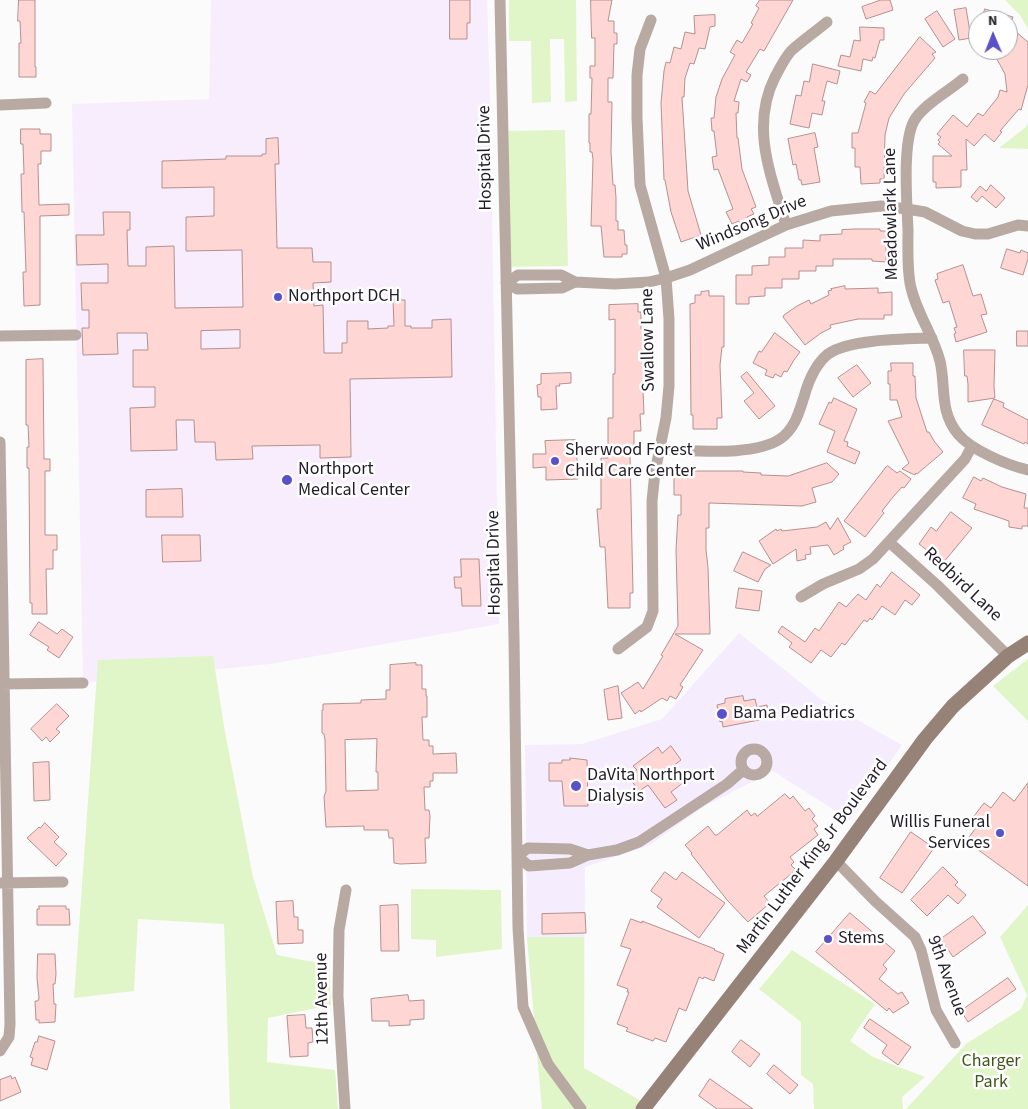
<!DOCTYPE html>
<html>
<head>
<meta charset="utf-8">
<style>
	body { margin:0 }
	#map { position:relative; width:1028px; height:1109px; overflow:hidden; background:#fbfbfb; font-family:"Source Sans 3",sans-serif }
	canvas { display:block }
	.north { position:absolute; left:968px; top:10px; width:50px; height:50px; box-sizing:border-box; background:#fff; border:1px solid #a7a5a9; border-radius:50%; rotate:359deg; font-size:14px; font-weight:700; line-height:20px; text-align:center; color:#221d28 }
	.north::after { content:''; display:block; margin:auto; width:18px; height:22px; background:#5a50c8; clip-path:polygon(50% 0,100% 100%,50% 72%,0 100%) }
</style>
</head>
<body>
<div id="map">
<canvas width="1028" height="1109"></canvas>
<div class="north">N</div>
</div>
<script>
const context = document.querySelector('canvas').getContext('2d');
context.lineJoin = 'round';
function fillPath(path, color) { context.fillStyle = color; context.fill(path, 'evenodd'); }
function strokePath(path, color, width, dash) { context.strokeStyle = color; context.lineWidth = width; context.lineCap = dash ? 'butt' : 'round'; context.setLineDash(dash || []); context.stroke(path); }
function label(font, color, halo, rows, align = 'center') {
  context.font = font + ' "Source Sans 3",sans-serif'; context.lineWidth = 5; context.setLineDash([]); context.textBaseline = 'middle'; context.strokeStyle = halo; context.fillStyle = color; for (const [text, x, y, turn = 0] of rows) {
    context.save(); context.translate(x, y); context.rotate((+turn || 0) * Math.PI / 180); context.textAlign = isNaN(turn) ? turn : align; if (halo) context.strokeText(text, 0, 0); context.fillText(text, 0, 0); context.restore();
  }
}
const built = new Path2D(`
	M739 633 822 700 902 745 850 820 773 771 703 807 650 845 585 867 584 1068 641 1101 634 1109H542L527 939 525 745 582 744 662 719Z`);
const medical = new Path2D(`
	M211 0H487L490 98 499 624 270 664 83 683 72 104 209 99Z`);
const green = new Path2D(`
	M509 0H576L577 101 565 102 564 39H550L551 102 532 103 531 41H509Z
	M1005 0H1028V29L1020 15Z
	M1028 123V149L999 148 1026 127Z
	M565 130 568 266 505 267 503 131Z
	M213 656 225 732 253 877 277 955 329 965 331 1005 268 1018 267 1062 335 1070 338 1109H230L224 924 138 919 134 991 74 998 98 660Z
	M1028 659V721L993 686Z
	M411 889 501 890 502 949 436 957V940L411 939Z
	M1028 905V1109H906L966 1044 1021 1009 1027 995 1000 937Z
	M527 937H584V1068L641 1101 634 1109H542Z
	M792 950 875 1004 850 1041 873 1057 925 1077 902 1097 903 1109H814L813 1084 801 1075V1022L759 989Z`);
const building = new Path2D(`
	M19 0H35V67H36V77H19V43H21L20 21H18Z
	M450 0H470V23H467V39H450Z
	M591 0H612L608 21H614V33H617V44H614L613 78H608V102H612L611 152 613 185H615L616 198V221H618V230H624L625 245H627V254H622V257H604L601 226H591L593 159 592 152H590V143H589V114H591L592 78H590V66H595V38H592Z
	M760 0H793L764 51 760 49 746 72 751 75 747 82 741 79 734 101 739 102 738 113H736L737 138H738L742 169 756 207 751 209 754 214 747 217 749 221 741 225 739 221 732 224 726 212 733 209 718 169 714 170 712 157 717 156 714 131H712L711 118H714L716 97 722 79 735 55 730 52 737 40 742 43 753 24 751 23 759 8 756 6Z
	M881 0H890L893 10 866 19 862 7Z
	M966 8 971 38 959 40 954 10Z
	M985 9 1013 17 1012 20H982Z
	M937 11 955 39 943 47 925 19Z
	M715 15V26L710 27 705 49 699 48 694 64 690 63 685 78 684 97H682L688 191 701 235 681 242 671 212 665 180H664L661 103 664 71 666 62 670 63 674 47 681 49 685 32 695 34 694 16Z
	M1008 25 1028 42V85L1021 110 1019 109 1000 131 1002 132 994 142 985 134 974 146 966 139 967 170H961V187L936 188V182H933V156H952L938 144 940 142 938 140 941 137 937 134 953 115 967 127 978 113 983 116 998 97 1000 90 1007 92 1005 74 992 50H1008Z
	M860 27 884 28V40H880L875 58 873 57 872 61 863 59 861 71 838 66 841 55 850 57 854 40 860 41Z
	M920 37 936 52 932 54 935 58 904 94 889 118 885 135 884 179H880V183L861 184 860 167H855V148H852V133H858L866 103 864 102 870 91 875 94Z
	M813 64 840 71 837 84 827 81 822 101H825L822 115 812 113 809 128 790 124 796 95 801 96 804 81 809 82Z
	M21 129H40V134H51V151H41V164H38L39 205 69 204V215L40 216V305L24 306 23 272H26L24 212H22L21 174H24L23 144H21Z
	M815 133 818 147 814 148 820 182 802 185 801 180H799L796 164 793 165 788 139Z
	M278 138 279 164H275L277 248H312L313 262H331V282L313 283 314 306 323 305 324 353H342V343H347V321H368V329L388 328V326H394L393 300H405V326H411V328H432V320L451 319 452 377 350 379 351 457 320 458V445L252 446 253 459 216 460 215 442H195L194 420H176L177 450 131 451 130 408 155 407V387H133V350H148L147 333H117L118 354 83 355 82 328H89V310H82L81 283H108V264L77 265 76 235H104L103 212H130V230H127L128 266H146V247L174 246 175 308 243 307 242 250 186 251V217L214 216V187L162 188V161L226 159V156H262V154H266V139ZM240 330V348L201 349V331Z
	M991 185 1005 198 996 208 982 196 977 202 971 197 980 186 986 191Z
	M855 229H880V231H886V262L872 261V259H833V266H816V271H799V279H782V288H765V296L749 297V304H736V275H752V266L769 265V257H785V248H803V240L820 241V235L842 234V230Z
	M1007 249 1020 253 1021 250 1028 253V259L1023 275 1001 268Z
	M963 265 973 296 981 294 987 314 981 315 987 332 956 342 954 334 956 333 954 328 957 327 949 301 943 303 935 280 938 279 937 274Z
	M845 286V289L878 288V293L892 292V315H884V319H858L830 325 831 328 821 333 805 345 783 317 784 315 797 306 809 300 811 304 829 295 828 291 832 290 831 289Z
	M709 291V296H724V347H722L720 365 722 418H717V429H693V415H691L690 304 695 303V295H701V292Z
	M638 304V312H641V329H645L646 390H643L644 414H640L641 431H634V454H630L633 593H630V608H608L605 547H600L597 509H601V458H608V418H613V374H615V319L609 320V305Z
	M1017 331H1028V346H1017Z
	M775 333 800 352 794 360 787 372 784 371 781 377 775 374 773 378 765 375 767 370 753 363 759 351 761 352Z
	M964 350H995L994 386 995 398 968 402V384L967 376H965Z
	M43 359 44 459H50V471H45V535H57V550H53V569H46L47 614H32V603H30L29 468H27V447H29L28 425H26V360Z
	M891 363H913V376H915L916 398 927 432H929L934 441 943 452 917 474 916 473 915 475 902 469 909 463 888 421 902 417 897 400H890V384H888V371H891Z
	M857 365 871 383 853 397 838 378Z
	M747 372 775 406 759 419 744 401 754 393 741 377Z
	M571 373V383L559 384 560 386H556L557 409 541 410V397H538L537 385 541 384V374Z
	M834 398 857 409 844 441 848 442 847 446 860 452 855 464 827 452 835 431 819 424 829 402 831 403Z
	M994 399 1004 403 1003 407 1028 420V444L1025 442 1024 444 982 425Z
	M576 440 578 479 546 480V467L533 468V454H546L545 441Z
	M827 463 839 474 832 482 812 488 816 502 802 506 709 503V528H706V550L708 567 710 634H675L703 650 680 685 683 687 676 699 670 696 667 701 662 698 641 712 640 710 635 714 621 693 638 682 643 689 663 656 661 655 678 626 676 550 678 515H681V495H674V473H685V471H743V472L761 473V475L788 476Z
	M888 466 897 473 900 471 911 479 904 488 902 487 893 497 882 511 884 513 865 537 844 521 886 467Z
	M974 477 981 481 983 478 1002 487 1026 494 1024 508H1028V526H1022V529L1009 527V521L974 509 976 504 963 498Z
	M182 489 183 517H146V490Z
	M951 512 972 528 943 563 919 544 931 527 936 531Z
	M838 518 851 542 843 546 844 549 834 555 828 545 810 547 811 554 805 555 806 559 797 561 796 549 773 564 759 541 776 529 777 531 781 529 782 531 817 527 826 522 830 529Z
	M162 535H200L201 561 163 562Z
	M743 552 771 565 765 569 758 582 734 571Z
	M461 559H479L481 606H462L461 588H455L454 577H461Z
	M892 572 920 595 912 605 905 600 895 615 882 606 872 620 870 618 867 622 864 620 845 645 842 643 831 657 821 650 811 663 789 647 792 643 778 632 782 626 805 642 815 628 819 631 839 602 846 607 858 594 866 600 877 584 880 587Z
	M739 588 762 591 759 611 736 608Z
	M39 622 57 634 62 629 73 637 59 658 47 650 49 647 30 635Z
	M416 663V665H422V689H426V696H427V717H422L423 740H429V746H433V754L456 753 457 773H433V781H430V787H424L425 810H429L430 816 429 838H425L426 863 400 864 394 863 393 838H389L388 830H364V826L326 827 324 797 326 791 325 740 324 734 322 733V710H323V704L361 703V700L386 699V690H390V665ZM377 739 376 772H378V790L346 791 345 740Z
	M618 686 622 718 608 720 604 690Z
	M743 696 744 701 755 699 757 707 767 705 769 718 723 727 722 721 720 722 717 705 725 703V699Z
	M57 704 69 716 56 729 60 732 50 742 46 737 42 741 31 729Z
	M671 746 681 760 673 766 684 782 671 792 677 800 665 808 648 785 639 791 628 776 637 770 633 766 658 747 662 753Z
	M570 758 587 760 588 806H564L562 781H549V763H562V760H570Z
	M49 762 50 800 34 801 33 763Z
	M1028 783V886L966 841 978 825 971 820 984 803 991 808 1003 792 1014 801Z
	M785 794 790 799 793 796 805 811 809 808 815 816 812 819 818 826 814 829 818 835 790 857 794 862 791 865 796 870 764 896 770 903 748 922 727 900 691 854 692 853 685 845 708 826 715 835H717L747 810 751 816 755 813 757 816Z
	M45 823 59 837 54 842 67 854 56 866 27 838 39 827 40 828Z
	M911 832 934 848 902 893 880 878Z
	M943 867 958 882 955 885 966 895 958 904 948 895 927 916 911 900Z
	M665 872 676 880 682 872 725 903 699 938 657 907 662 899 651 891Z
	M293 901 294 917H298V930H303V943L278 944 276 902Z
	M398 905 399 951H381L380 906Z
	M39 906H66V909H69L70 925H37V909H39Z
	M585 913 586 933 542 934V914Z
	M850 913 895 951 883 965 887 969 879 979 898 994 902 992 909 1003 893 1013 889 1008 887 1011 816 952Z
	M973 916 986 933 953 957 941 939Z
	M631 919 642 923V921L715 949 714 950 724 954 714 981 704 977 703 979 699 977 686 1011 679 1008 666 1042 655 1038 653 1041 626 1031 628 1028 617 1024 629 992H627L628 989 617 985 631 949 621 946Z
	M38 954H55L56 974 55 984H53L54 1004H56L55 1022 39 1023V1020H36L35 1001H38L39 998 37 978Z
	M1008 978 1016 989 968 1022 961 1011Z
	M408 995 409 1001 424 1000V1019L410 1020V1025L389 1026V1021H372L371 999Z
	M305 1015 306 1028H312L313 1042 308 1043V1056L290 1057 287 1016Z
	M870 1019 911 1047 898 1065 882 1053 887 1045 864 1028Z
	M39 1036 55 1041 47 1070 31 1065 33 1058 30 1057 35 1042H37Z
	M741 1040 760 1054 750 1067 732 1052Z
	M774 1065 798 1085 790 1094 767 1074Z
	M11 1076 12 1079 15 1077 21 1092 0 1101V1080Z
	M710 1079 753 1109H717L699 1096Z`);
const minor = new Path2D(`
	M500 0 514 638 518 928 523 1007 548 1064 581 1109
	M963 79C949 91 923 105 914 121 902 143 907 204 908 230 908 248 907 266 910 283 915 311 933 334 940 361 946 386 939 411 958 434 971 450 1007 465 1028 470
	M0 105 46 103
	M786 225C771 176 750 127 775 77 780 68 784 59 791 51 802 41 815 32 827 22
	M506 283 518 275H561L575 282 615 284 649 282 666 278 690 270 786 225 831 211 881 206 907 209 925 212 962 231 975 234H988L1018 225 1028 226
	M506 283 517 289 562 288 575 282
	M0 336 76 335
	M0 442 10 1024 9 1037 0 1051
	M661 450C693 450 753 457 780 439 795 429 799 412 804 397 808 382 816 364 828 354 849 339 905 339 932 338
	M889 542 937 585 1008 656
	M801 597 823 584 859 569 873 559 965 459 972 446
	M618 649 647 627 653 611 652 501 655 472 666 418 669 386V319L666 278 640 185 637 118V75L640 49 651 20
	M0 684 83 683
	M741 762a13 13 0 1 1 26 0a13 13 0 1 1-26 0Z
	M588 855 570 849 528 848 517 856 529 866 570 863 588 855 617 850 639 842 727 784 743 770
	M836 861 875 901 915 937 921 950 936 1010 955 1043
	M0 883 63 882
	M345 1109 338 996 339 930 346 890`);
const secondary = new Path2D(`
	M643 1109 836 861 925 739 953 706 1008 656 1028 643`);
const markers = [
	[278,297,5,"#5a50c8"],
	[555,461,5,"#5a50c8"],
	[287,480,6,"#5a50c8"],
	[722,714,6,"#5a50c8"],
	[576,786,6,"#5a50c8"],
	[1000,833,5,"#5a50c8"],
	[828,939,5,"#5a50c8"]
];
const streetNames = [
	["Hospital Drive",486,158,-91],
	["Meadowlark Lane",892,214,-91],
	["Windsong Drive",752,224,-23],
	["Swallow Lane",649,340,-91],
	["Hospital Drive",495,563,-91],
	["Redbird Lane",962,585,43],
	["Martin Luther King Jr Boulevard",813,857,-53],
	["9th Avenue",946,976,70],
	["12th Avenue",323,999,-91]
];
const poiNames = [
	["Northport DCH",288,297],
	["Sherwood Forest",565,451],
	["Child Care Center",565,472],
	["Northport",298,470],
	["Medical Center",298,491],
	["Bama Pediatrics",733,714],
	["DaVita Northport",587,776],
	["Dialysis",587,797],
	["Willis Funeral",990,823,"right"],
	["Services",990,844,"right"],
	["Stems",838,939]
];
const parkNames = [
	["Charger",991,1062],
	["Park",991,1083]
];
fillPath(built, '#f5edfd');
fillPath(medical, '#f7edfd');
fillPath(green, '#e0f6c9');
fillPath(building, '#fed6d3');
strokePath(building, '#b5908e', 1);
strokePath(minor, '#b8a9a2', 11);
strokePath(secondary, '#978277', 15);
for (const [x, y, r, color] of markers) { const dot = new Path2D(); dot.arc(x, y, r, 0, 2 * Math.PI); context.fillStyle = color; context.fill(dot); strokePath(dot, '#fff', 2); }
label('18px', '#221d28', '#fff', streetNames);
label('18px', '#221d28', '#fff', poiNames, 'left');
label('18px', '#3d5717', '#fff', parkNames);
</script>
</body>
</html>
